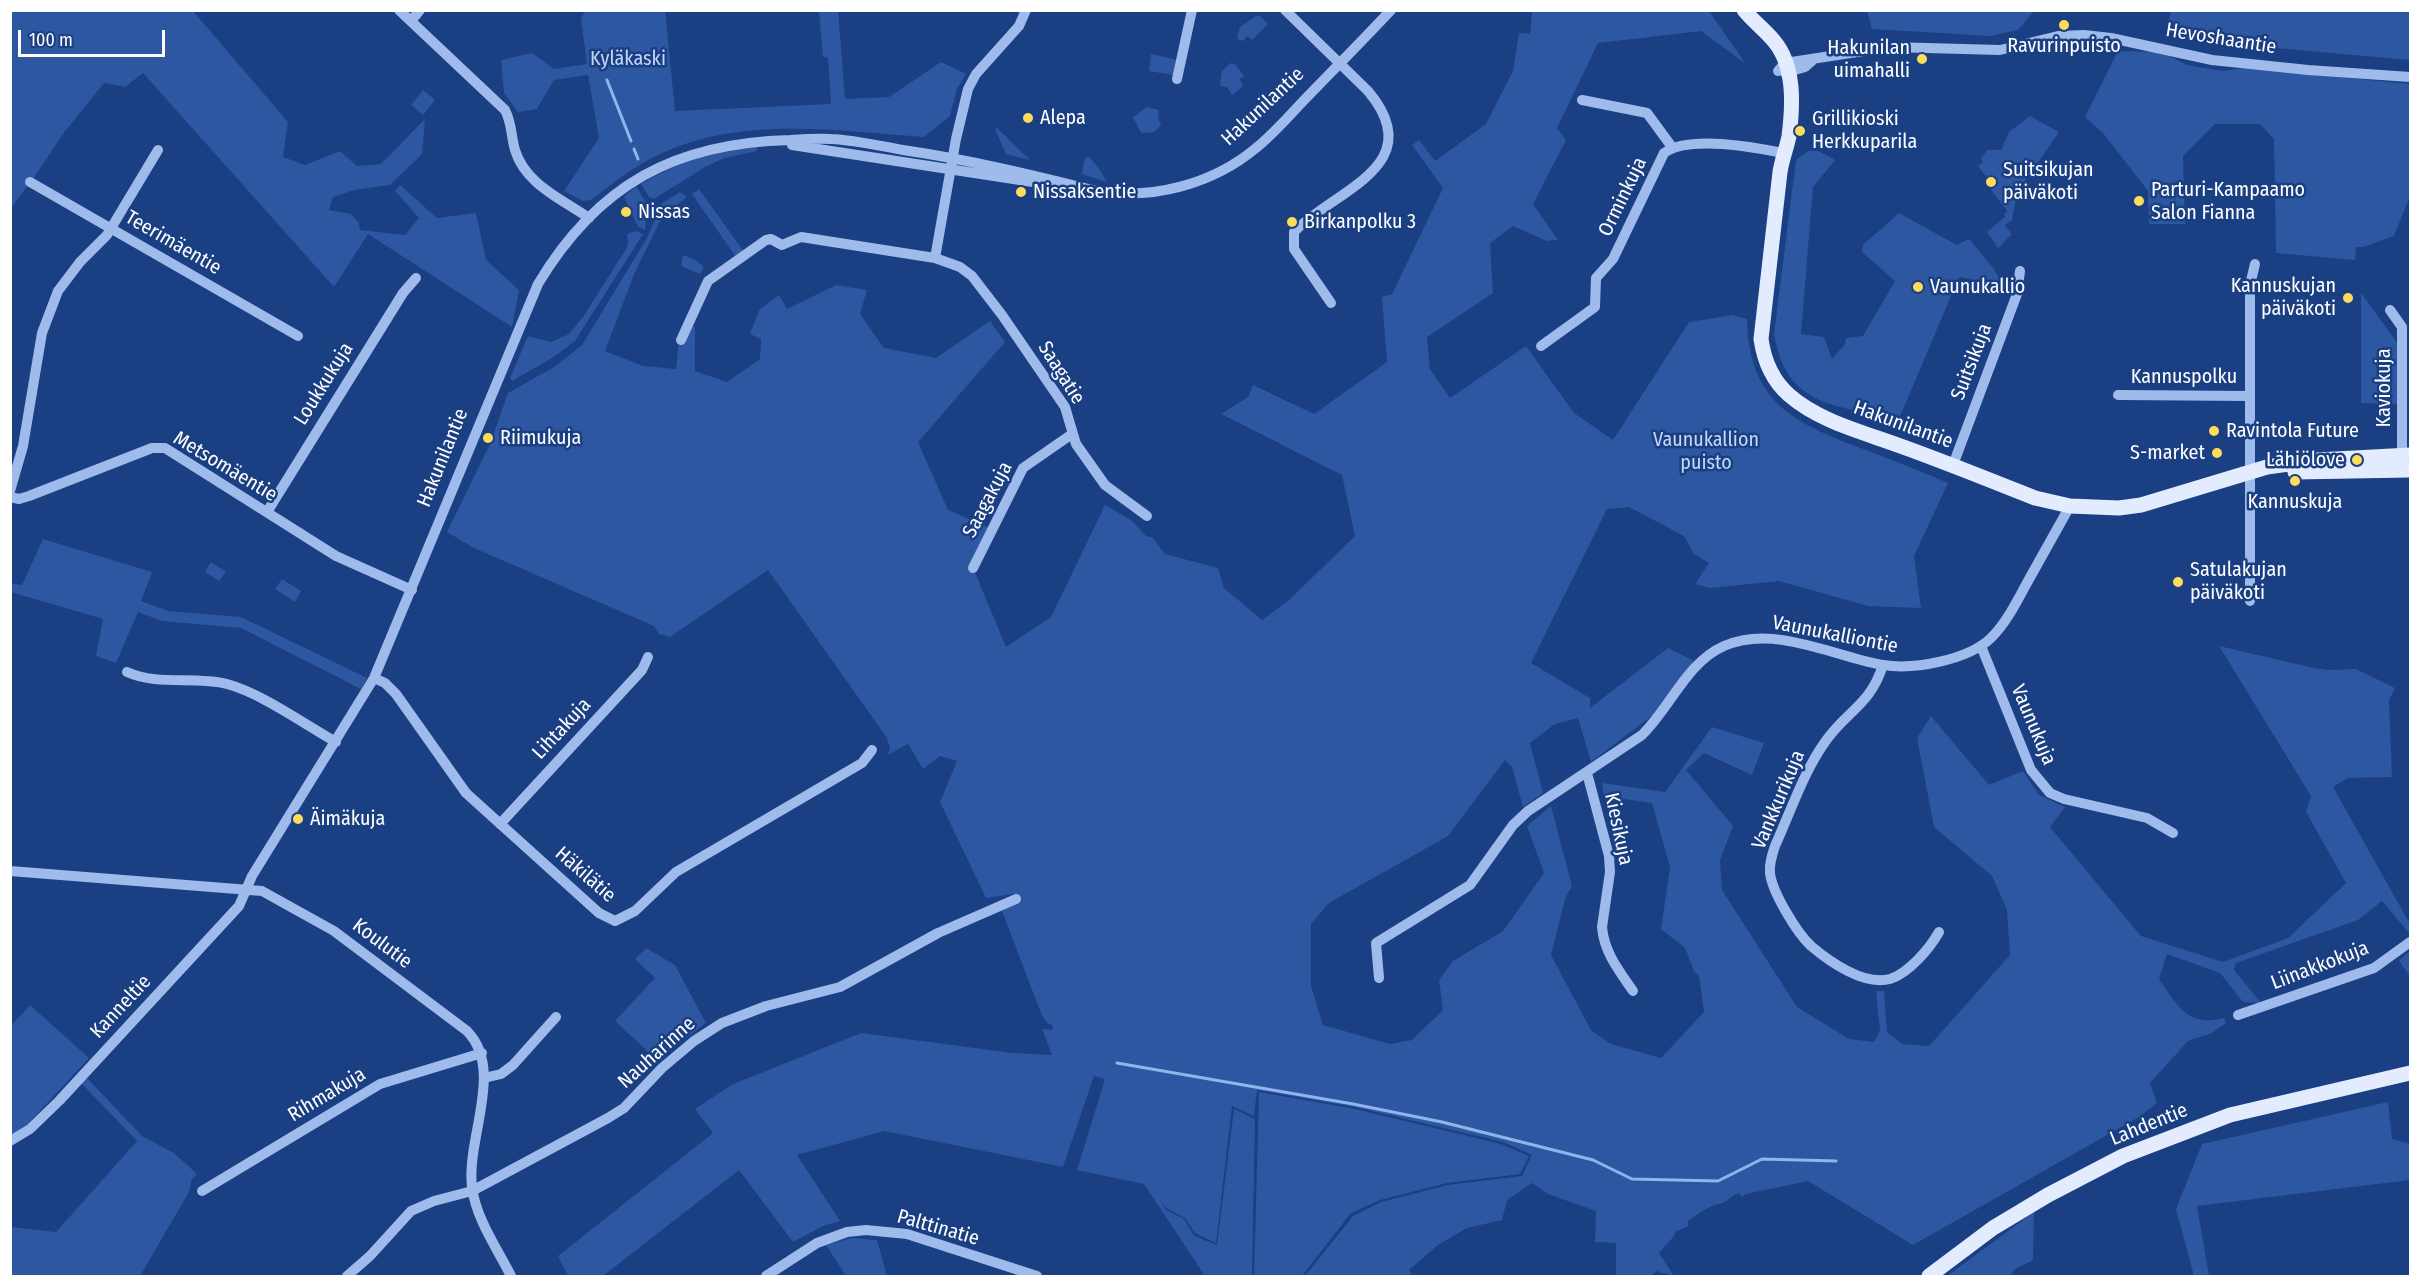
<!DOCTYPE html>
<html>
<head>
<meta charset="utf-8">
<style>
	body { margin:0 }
	#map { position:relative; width:2421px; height:1287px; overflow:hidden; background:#1a3f82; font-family:"Fira Sans Condensed",sans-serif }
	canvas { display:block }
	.frame { position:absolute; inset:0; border:12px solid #fff; pointer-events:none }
	.scale { position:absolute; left:18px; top:30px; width:147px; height:27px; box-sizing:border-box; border:3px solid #fff; border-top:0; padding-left:8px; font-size:18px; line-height:21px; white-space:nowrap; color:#fff; -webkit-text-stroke:4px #1a3f82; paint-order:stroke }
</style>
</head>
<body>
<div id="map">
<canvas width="2421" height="1287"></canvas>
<div class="frame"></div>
<div class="scale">100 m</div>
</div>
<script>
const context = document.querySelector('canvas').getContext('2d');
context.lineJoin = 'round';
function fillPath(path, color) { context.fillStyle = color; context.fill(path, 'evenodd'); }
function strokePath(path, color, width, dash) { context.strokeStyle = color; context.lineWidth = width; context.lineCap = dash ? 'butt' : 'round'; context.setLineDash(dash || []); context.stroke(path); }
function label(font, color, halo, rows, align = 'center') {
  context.font = font + ' "Fira Sans Condensed",sans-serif'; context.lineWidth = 5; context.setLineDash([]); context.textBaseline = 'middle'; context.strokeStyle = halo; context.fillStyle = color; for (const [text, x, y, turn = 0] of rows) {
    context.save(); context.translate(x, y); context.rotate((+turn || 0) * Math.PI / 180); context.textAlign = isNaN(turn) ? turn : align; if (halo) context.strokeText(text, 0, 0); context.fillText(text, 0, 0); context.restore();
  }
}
const green = new Path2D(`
	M838 10 845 99 889 97 941 62 966 74 957 89 950 116 924 137C835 131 740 115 656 156 633 167 612 184 591 200L583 201 564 191 599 138 588 75 554 80 537 109 518 112 504 93 501 60 532 53 554 69 587 64 581 18 585 11 665 10 675 111 831 104 828 58 823 57 819 11Z
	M11 11H193L288 122 283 157 305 165 340 151 357 166 381 164 425 119 422 154 390 185 354 190 333 197 329 210 351 214 359 223 360 230 405 235 419 218 395 191 400 185 437 218 476 213 486 260 519 290 512 327 368 234 334 287 143 73 125 87 104 83 63 134 35 176 11 208Z
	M1532 11H1709L1746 64 1701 31 1598 43 1557 128 1566 140 1533 204 1558 240 1547 241 1513 226 1490 243 1493 293 1427 337 1430 369 1450 398 1526 346 1574 413 1613 440 1689 322 1732 315 1747 319C1749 399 1789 421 1858 447 1888 458 1918 470 1948 483L1914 556 1921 608 1868 606 1779 581 1710 588 1695 584 1709 563 1694 554 1684 536 1629 507 1607 509 1531 663 1590 698V708L1668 648 1694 661 1653 715 1591 762 1578 718 1555 724 1530 743 1543 793 1523 807 1512 767 1505 760 1448 836 1329 903 1311 924V986L1323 1025 1390 1044 1412 1040 1443 1010 1439 980 1453 961 1503 931 1544 873 1527 826 1551 806 1572 886 1566 896 1551 955 1591 1030 1611 1044 1661 1058 1704 1012 1699 976 1694 971 1685 948 1661 929 1670 867 1652 803 1604 796 1602 783 1665 792 1712 727 1764 743 1752 775 1704 753 1686 770 1733 826 1720 860 1722 890 1797 1007 1849 1039 1874 1042 1880 1031 1876 991H1884L1887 1032 1902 1044 1929 1046 2010 955 2007 910 1992 876 1934 827 1917 738 1931 716 1989 785 2023 771 2039 795 2065 807 2050 827 2141 936 2223 962 2288 938 2346 883 2306 812 2311 796 2219 646 2314 668 2327 670 2356 669 2395 688 2389 700 2392 777 2348 778 2333 787 2410 924V934L2382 901 2358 920 2236 963 2234 970 2261 1003 2243 1002 2220 973 2167 954 2159 979C2177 1005 2188 1028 2224 1018L2226 1023 2212 1033 2188 1041 2150 1083 2157 1103 2139 1117 1913 1245 1808 1181 1746 1194 1742 1197 1739 1193C1732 1195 1728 1201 1722 1203 1709 1206 1700 1212 1688 1221V1226L1675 1232 1674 1236 1659 1253 1674 1276 1656 1271 1651 1276H1616V1243L1595 1242 1596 1211 1548 1194 1532 1183 1507 1200 1502 1220 1467 1228 1438 1245 1409 1270 1413 1276H1305L1353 1216 1381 1202 1448 1185 1522 1176 1532 1155 1503 1142 1355 1107 1257 1090 1254 1116 1232 1106 1216 1243 1195 1233 1185 1218 1166 1208 1159 1198 1166 1210 1184 1219 1194 1236 1217 1245 1234 1109 1255 1119 1252 1276H1205L1144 1184 1077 1170 1105 1079 1094 1076 1063 1167 884 1131 797 1155 840 1221 823 1226 793 1242 739 1170 603 1276H568L558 1256 713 1133 695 1109 731 1085 861 1033 1013 1053 1052 1055 1042 1029 1052 1030 1053 1026 1046 1022 1041 1013 1002 911 1014 894 986 898 940 802 957 761 940 756 923 769 908 744 888 755 890 748 887 738 768 570 670 637 659 634 654 626 474 548 447 532 490 444 508 393 554 367 582 345 647 238 655 219V208L680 192 687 197 667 213 659 223 635 272 605 351 643 366 676 369 679 341 687 323 695 327V371L727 382 760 359 761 339 750 334 759 310 779 295 787 309 836 285 867 290 860 314 884 348 936 358 990 321 1005 342 918 442 948 510 988 527 971 563 1006 647 1051 617 1105 505 1131 520 1146 536 1152 537 1165 554 1218 568 1224 588 1262 620 1289 600 1355 536 1342 475 1221 414 1248 397 1253 385 1314 414 1387 362 1382 297 1392 294 1443 188 1412 145 1419 140 1435 161 1486 124 1513 71 1519 33 1530 34Z
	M1867 11V10L2034 11 2018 30 1990 36 1872 29Z
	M2171 11H2410V60L2219 43 2166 30Z
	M1256 16H1260L1268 24 1252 40 1247 36 1243 41 1237 39 1240 27Z
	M2118 51 2161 52 2187 65 2223 71 2245 68 2410 84V196L2394 236 2363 247H2356L2355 260 2276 253 2274 139 2260 124H2215L2183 156 2185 224H2149L2148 191 2103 133 2085 117Z
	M1151 54 1178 60 1176 72 1173 75 1149 71Z
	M1231 63 1236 65 1244 76 1240 79 1243 86 1232 95 1227 87 1220 86 1222 71Z
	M423 90 435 100 423 115 411 105Z
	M1147 107 1159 110 1158 117 1161 125 1154 132 1141 133 1133 117Z
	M2030 116 2059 132 2017 193 2012 220 2005 225 2012 234 1998 248 1987 232 2005 217 2004 214 2007 211 1991 190 1994 187 1978 166 1983 162 1981 159 1987 150H2001L2009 132Z
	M996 127 1030 160 1006 154 995 129Z
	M757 147V151L724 158 705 167 654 199 649 197 641 184C684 159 709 154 757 147Z
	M1808 151H1818L1835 160 1813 187 1801 334 1824 337 1832 359 1845 344 1846 338 1863 336 1895 281 1862 252 1863 245 1899 213 1957 245 1969 239 1994 269 2004 286 1959 277 1899 419C1837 405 1787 409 1774 334L1796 160Z
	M1088 156 1098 167 1107 182 1082 174 1084 160Z
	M636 186 647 204 645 230 638 227 624 197Z
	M699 189 744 252 736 257 692 194Z
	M636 231 643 234 575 341 552 358 512 381 510 378 528 336 551 342 569 334 583 317 626 249 628 244 627 234Z
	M683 255 696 260 704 267 700 274 681 266Z
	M2361 293 2398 344 2397 404 2361 403Z
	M43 539 152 572 141 601 168 611 241 617 367 678 361 689 241 628 162 621 138 612 116 663 96 656 103 619 11 592V584L22 585Z
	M211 562 226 572 219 581 205 572Z
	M282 579 301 591 295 602 275 589Z
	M646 948 675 965 706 1023 657 1060 615 1021 655 978 635 959Z
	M2410 951V976L2399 961Z
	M30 1005 89 1058 28 1124 10 1135V1027Z
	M87 1078 142 1136 174 1153 197 1174 192 1179 189 1192 140 1276H11V1227L56 1232 137 1141 81 1083Z
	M1259 1092 1355 1109 1501 1144 1529 1156 1520 1174 1447 1183 1380 1200 1351 1213 1302 1276H1254Z
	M2388 1102 2392 1139 2410 1144V1180L2197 1206 2209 1276H2194L2176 1209 2202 1144Z
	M2034 1212 2033 1260 2015 1269 2010 1276H1947Z
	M851 1238 877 1240 887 1276H846L826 1245Z`);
const stream = new Path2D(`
	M607 80 631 141
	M634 149 638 159
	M1117 1063 1353 1104 1442 1122 1593 1160 1632 1179 1718 1181 1762 1159 1836 1161`);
const minor = new Path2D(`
	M399 10 505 110C512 123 511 137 515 150 525 184 562 199 589 218
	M1285 10 1368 91C1431 166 1334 190 1294 232V249L1331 303
	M411 21 420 10
	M1778 71 1785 63 1890 47 2000 50 2058 36 2084 35 2111 38 2212 60 2308 70 2410 77
	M1785 73 1805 67 1813 60
	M1177 79 1192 10
	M1582 100 1647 113 1672 147
	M792 145 1046 184
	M30 182 298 336
	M1097 191C1153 200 1213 184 1256 148 1276 132 1293 111 1311 93 1338 65 1365 38 1391 10
	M935 258 956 139 968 89 976 74 1019 26 1026 10
	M2390 310 2402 327V460
	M681 340 708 281 766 240 771 239 782 245 801 237 935 258 960 267 972 276 1002 315 1065 407 1076 444 1105 485 1147 516
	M1541 346 1595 307 1596 278 1613 259 1664 153C1689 135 1753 147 1783 153
	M2118 395 2249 396
	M1953 465 2017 294 2020 271
	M10 491 23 446 42 333 58 291 80 262 107 235 158 150
	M10 497 19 499 29 496 152 448H165L336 556 412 590
	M267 512 403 293 416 278
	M973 568 1023 468 1072 434
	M2250 601V285L2255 264
	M1981 646 2031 770 2050 793 2064 799 2147 818 2173 833
	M1883 665C1870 706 1846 711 1825 742 1804 771 1790 813 1775 846 1772 855 1769 864 1770 873 1772 892 1797 933 1811 946 1830 962 1864 986 1890 979 1909 973 1930 948 1939 932
	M127 672C158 686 194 676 227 684 261 693 304 724 336 742
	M374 678 385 683 396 694 466 793 599 913 615 921 635 911 676 872 862 763 872 750
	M1587 773 1609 856 1610 872 1602 927C1604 952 1619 971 1633 991
	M500 824 642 670 648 657
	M10 871 262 891 334 931 467 1031C505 1070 466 1138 472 1187 476 1219 497 1248 511 1276
	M1379 978 1376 943 1470 885 1513 825 1528 811 1642 735C1670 708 1687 662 1724 646 1756 632 1790 640 1822 649 1842 654 1863 662 1883 665 1914 670 1968 660 1991 638 2007 622 2017 601 2028 581 2042 556 2056 531 2070 506
	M2238 1015 2374 968 2410 942
	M484 1078 501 1074 513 1065 556 1017
	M10 1141 30 1129 59 1101 239 906 252 876 374 678 538 284C598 184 675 143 790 140 804 139 818 138 831 139 855 140 880 146 903 150 971 160 1037 176 1104 193
	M202 1191 380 1084 482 1053
	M347 1276 370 1256 411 1211 434 1201 472 1191 608 1118 624 1108 662 1068 694 1041 722 1023 766 1006 840 987 938 933 1016 899
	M766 1276 817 1243 847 1232 866 1230 907 1234 1037 1276`);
const major = new Path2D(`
	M1744 10C1753 21 1765 30 1774 41 1795 66 1793 105 1789 136 1787 147 1782 159 1780 172L1761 339C1764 360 1772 380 1789 395 1821 423 1867 433 1906 448 1950 464 1992 481 2035 498L2070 506 2119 508 2141 505 2267 467 2317 460 2410 455
	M2295 472 2410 470
	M1929 1276 1993 1228 2048 1195 2123 1156 2230 1115 2410 1073`);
const markers = [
	[2064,25,6,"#fddb5b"],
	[1922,59,6,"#fddb5b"],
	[1028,118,6,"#fddb5b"],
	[1800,131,6,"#fddb5b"],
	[1991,182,6,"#fddb5b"],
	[1021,192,6,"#fddb5b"],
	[2139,201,6,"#fddb5b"],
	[626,212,6,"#fddb5b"],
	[1292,222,6,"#fddb5b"],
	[1918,287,6,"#fddb5b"],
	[2348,298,6,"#fddb5b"],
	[2214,431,6,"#fddb5b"],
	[488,438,6,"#fddb5b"],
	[2217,453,6,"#fddb5b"],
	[2357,460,6,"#fddb5b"],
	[2295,481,6,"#fddb5b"],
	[2178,582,6,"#fddb5b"],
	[298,819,6,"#fddb5b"]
];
const streetNames = [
	["Hevoshaantie",2221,39,9],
	["Hakunilantie",1263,107,-43],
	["Orminkuja",1623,197,-64],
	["Teerimäentie",173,243,30],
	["Suitsikuja",1972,362,-69],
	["Saagatie",1061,373,58],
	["Kannuspolku",2184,377],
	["Loukkukuja",324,384,-58],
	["Kaviokuja",2384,388,-90],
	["Hakunilantie",1903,425,20],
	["Hakunilantie",443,458,-68],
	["Metsomäentie",225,467,31],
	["Saagakuja",988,500,-62],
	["Vaunukalliontie",1835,635,11],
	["Vaunukuja",2033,725,67],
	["Lihtakuja",562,729,-47],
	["Vankkurikuja",1779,800,-67],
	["Kiesikuja",1618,829,78],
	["Häkilätie",585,875,41],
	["Koulutie",382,944,37],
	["Liinakkokuja",2320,966,-21],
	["Kanneltie",121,1007,-47],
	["Nauharinne",657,1053,-42],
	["Rihmakuja",327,1095,-31],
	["Lahdentie",2149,1125,-22],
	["Palttinatie",938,1228,16]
];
const poiNames = [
	["Ravurinpuisto",2064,46,"center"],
	["Hakunilan",1910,48,"right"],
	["uimahalli",1910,71,"right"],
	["Alepa",1040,118],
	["Grillikioski",1812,119],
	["Herkkuparila",1812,142],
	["Suitsikujan",2003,170],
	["päiväkoti",2003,193],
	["Parturi-Kampaamo",2151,190],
	["Salon Fianna",2151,213],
	["Nissaksentie",1033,192],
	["Nissas",638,212],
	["Birkanpolku 3",1304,222],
	["Kannuskujan",2336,286,"right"],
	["päiväkoti",2336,309,"right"],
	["Vaunukallio",1930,287],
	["Ravintola Future",2226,431],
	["Riimukuja",500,438],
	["S-market",2205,453,"right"],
	["Lähiölove",2345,460,"right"],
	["Kannuskuja",2295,502,"center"],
	["Satulakujan",2190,570],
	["päiväkoti",2190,593],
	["Äimäkuja",310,819]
];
const parkNames = [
	["Kyläkaski",628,59],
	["Vaunukallion",1706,440],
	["puisto",1706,463]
];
fillPath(green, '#2d57a1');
strokePath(stream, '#91b4ed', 3);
strokePath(minor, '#9fbbeb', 10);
strokePath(major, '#e3ebff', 15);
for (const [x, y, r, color] of markers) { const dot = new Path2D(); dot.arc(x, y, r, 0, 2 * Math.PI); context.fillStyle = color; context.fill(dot); strokePath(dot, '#1a3f82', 2); }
label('20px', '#fff', '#1a3f82', streetNames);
label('20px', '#fff', '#1a3f82', poiNames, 'left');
label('20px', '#c3d7f8', '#1a3f82', parkNames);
</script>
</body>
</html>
